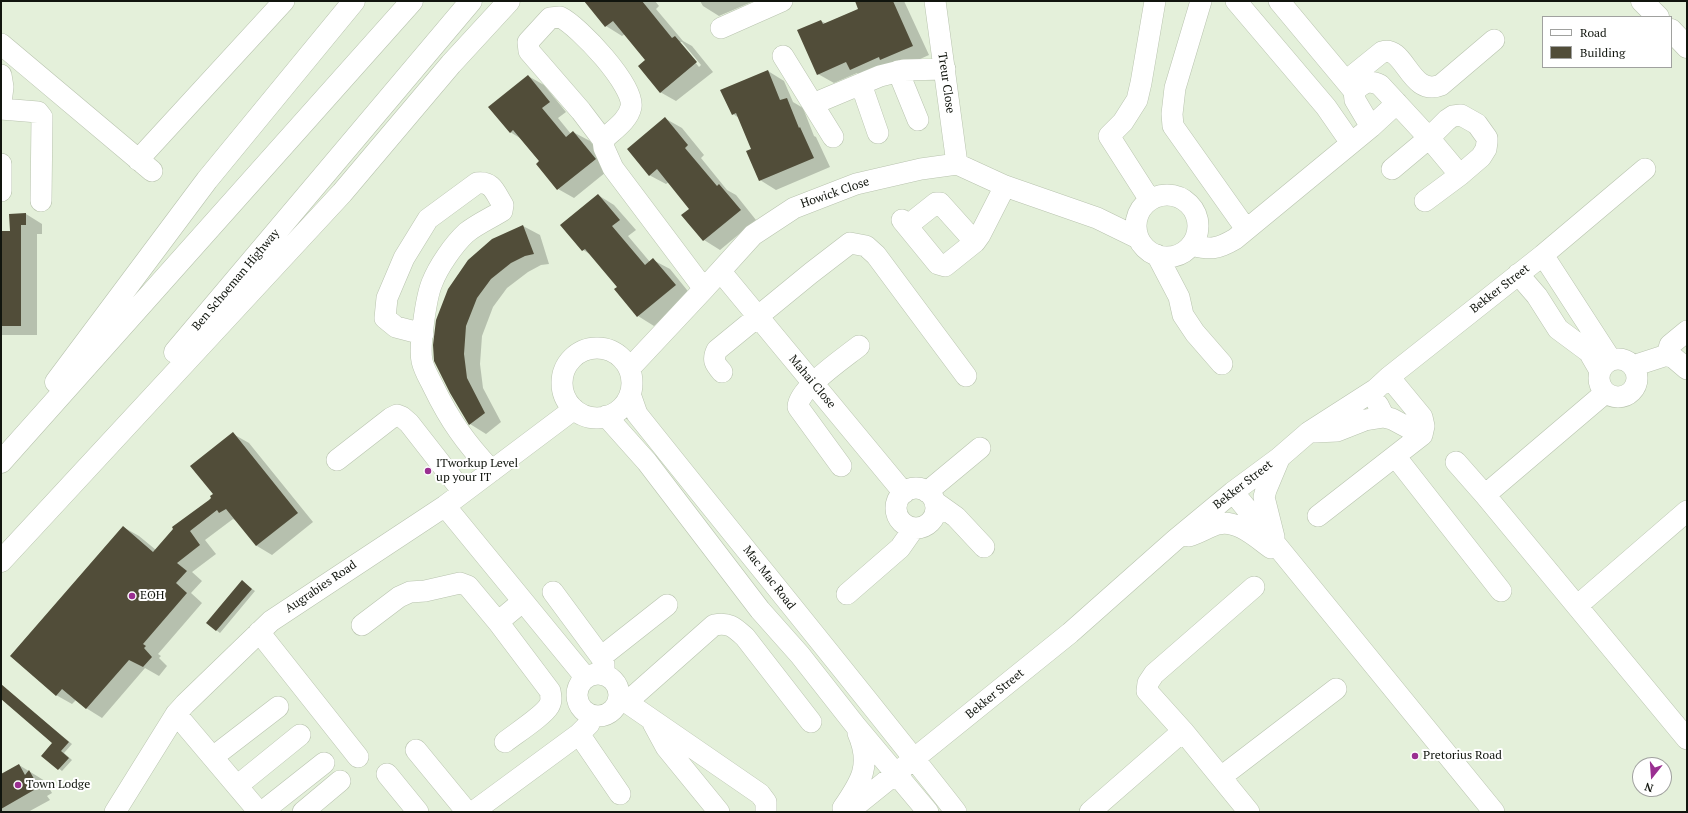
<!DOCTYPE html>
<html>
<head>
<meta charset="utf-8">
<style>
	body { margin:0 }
	#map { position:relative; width:1688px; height:813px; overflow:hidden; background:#e4f0da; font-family:"PT Serif",serif }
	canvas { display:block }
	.frame { position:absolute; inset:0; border:2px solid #11150e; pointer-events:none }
	.legend { position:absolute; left:1542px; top:16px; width:130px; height:52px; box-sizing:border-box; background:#fff; border:1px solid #a0a19f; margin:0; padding:5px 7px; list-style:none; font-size:12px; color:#11150e }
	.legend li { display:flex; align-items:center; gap:8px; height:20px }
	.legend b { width:20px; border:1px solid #a0a19f }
	.north { position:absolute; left:1632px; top:757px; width:40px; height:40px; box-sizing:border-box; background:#fff; border:1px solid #a0a19f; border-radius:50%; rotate:197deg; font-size:11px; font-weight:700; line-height:16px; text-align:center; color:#11150e }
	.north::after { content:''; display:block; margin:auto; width:14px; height:18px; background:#9a2f91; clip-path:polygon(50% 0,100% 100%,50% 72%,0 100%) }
</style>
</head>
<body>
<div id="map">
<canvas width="1688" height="813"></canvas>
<div class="frame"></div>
<ul class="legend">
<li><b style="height:5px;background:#fff"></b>Road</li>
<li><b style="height:11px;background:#514d39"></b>Building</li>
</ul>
<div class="north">N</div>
</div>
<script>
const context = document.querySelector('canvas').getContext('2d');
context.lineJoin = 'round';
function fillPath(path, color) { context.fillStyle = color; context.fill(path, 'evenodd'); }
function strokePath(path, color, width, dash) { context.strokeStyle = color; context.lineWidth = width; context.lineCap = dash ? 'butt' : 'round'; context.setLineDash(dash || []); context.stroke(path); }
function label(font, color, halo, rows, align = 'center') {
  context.font = font + ' "PT Serif",serif'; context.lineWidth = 4; context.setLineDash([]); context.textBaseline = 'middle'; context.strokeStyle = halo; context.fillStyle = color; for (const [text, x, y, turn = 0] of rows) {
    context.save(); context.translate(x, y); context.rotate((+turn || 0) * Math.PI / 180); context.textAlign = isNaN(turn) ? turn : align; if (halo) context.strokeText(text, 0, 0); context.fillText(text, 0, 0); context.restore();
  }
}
const shadow = new Path2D(`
	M586 1H655L659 6 656 9 683 41 692 46 713 72 676 101 660 92 647 61 625 34 622 36 606 26ZM679 42H682L701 65 699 67Z
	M700 1H754L719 16 703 6Z
	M864 1H904L929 55 898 69 867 79 857 73 834 83 818 74 821 21 827 24 859 10Z
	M768 71 784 81 793 102 803 108 814 136 816 137 830 167 776 190 760 180 753 149 739 118 733 114Z
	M528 76 544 85 566 112 558 118 571 134 573 132 590 141 611 168 574 198 558 189 540 162 520 138 510 132Z
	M666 119 682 128 704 155 701 158 727 190 736 195 756 220 720 250 704 240 690 209 669 182 666 184 649 175Z
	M598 195 614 205 636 230 628 236 650 262 653 260 670 269 691 295 654 326 638 316 615 290 619 287 593 256 583 250 562 226Z
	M26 214 42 224V234H37V335H1V232H11Z
	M523 226 540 235 549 264 541 265 528 272 507 288 493 307 482 336 480 364 483 388 501 422 486 434 470 424 451 392 435 359 492 240Z
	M233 434 249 443 313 522 272 555 257 546 237 521 233 519 205 540 216 554 192 572 202 581 191 593 202 603 158 654 161 656 159 658 167 666 159 676 145 668 102 718 86 708 76 700 72 704 56 695 123 527 139 536 156 550 210 501 214 494Z
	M245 584 255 591 220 633 207 623Z
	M5 689 72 744 64 753 72 760 62 771 43 756 54 743 1 698V694Z
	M19 765 45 781 52 793 47 796 50 800 28 812H1V775Z`);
const building = new Path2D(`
	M584 1H642L672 38 675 36 697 62 660 93 638 66 645 60 613 21 605 27Z
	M855 1H893L913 46 880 60 879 57 850 70 846 62 817 75 797 30 821 20 823 24 858 9Z
	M768 70 780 100 787 98 799 128 800 127 814 158 759 181 746 151 751 149 736 113 732 115 720 90Z
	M528 75 550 102 542 108 566 137 573 131 596 159 557 190 536 164 539 161 513 130 510 133 488 107Z
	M665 117 688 145 685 148 717 186 719 184 741 210 703 241 681 215 689 209 657 169 649 176 627 149Z
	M598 194 620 220 612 226 645 265 653 258 676 285 637 317 614 289 617 287 585 249 582 251 560 225Z
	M26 213V225H21V326H1V231H10L9 214Z
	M523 225 534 254 525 256 511 263 491 279 477 298 466 326 464 354 467 378 485 413 469 425 450 393 434 361 433 345 436 320 448 289 468 260 492 239Z
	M233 432 298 513 256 546 226 509 219 513 217 510 190 531 200 545 177 563 187 571 176 583 187 593 143 644 146 646 144 648 152 657 143 667 129 660 86 709 62 689 56 696 10 656 123 526 153 552 173 529 172 527 209 500 211 498 210 496 213 494 190 466Z
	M242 580 252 589 216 631 206 623Z
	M1 684 69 742 61 751 69 758 58 770 41 756 52 743 1 699Z
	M19 764 25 775 29 770 37 784 32 787 34 790 1 809V774Z`);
const minor = new Path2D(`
	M935 1 957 164
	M1201 1 1175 88 1172 114 1173 126 1246 229
	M1236 1 1326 107 1351 143
	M1279 1 1354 91
	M721 28 782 1
	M1 44 152 171
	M783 56 833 137
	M898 71 918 120
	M1 75 3 87 1 103
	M1346 81 1382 52C1405 44 1410 98 1441 85L1494 40
	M861 84 878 133
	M813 104 880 76 904 70 945 69
	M1 109 38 112 42 117 41 201
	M1371 127 1355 100 1354 91C1363 83 1369 79 1380 85L1429 138 1460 175
	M603 140C613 130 628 121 631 107 635 86 579 26 560 17L550 18 528 42 529 51 581 111 603 140 604 148 613 168 704 289
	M138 160 284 1
	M1 164V191
	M1392 169 1429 138 1447 120 1453 116 1461 115 1477 124 1487 138V142L1486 149 1481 157 1460 175 1425 201
	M1136 226a31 31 0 1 1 62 0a31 31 0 1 1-62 0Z
	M1150 200 1109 136 1123 122 1137 100 1141 83 1155 1
	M902 220 938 264 945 266 975 242 980 235 1005 186
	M907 226 936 203H940L975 242
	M1192 245C1211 250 1218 249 1235 239L1371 127 1397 103
	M1157 255 1179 297 1183 315 1195 333 1222 364
	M1543 255 1611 360
	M721 272 904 493
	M1518 274 1537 296 1558 329 1589 352 1600 371
	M423 334 396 327 385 318 387 298 404 258 428 219 477 183C493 181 495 193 503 205L502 211C491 218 477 224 466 233 454 244 438 267 432 283 426 297 419 347 422 361 424 370 429 378 433 386 450 421 465 442 492 471
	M562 383a35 35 0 1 1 70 0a35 35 0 1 1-70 0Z
	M1667 355 1670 345 1687 331
	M1599 378a19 19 0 1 1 38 0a19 19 0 1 1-38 0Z
	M1633 366 1667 355 1674 358 1687 369
	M629 369 704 289 753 235 794 208 856 184 921 169 957 164 1005 186 1097 218 1138 238
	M722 372C715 364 712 360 717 350L811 273 850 243 866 246 876 255 966 376
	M1605 393 1485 495 1687 739
	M630 394 637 414C743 547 851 678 956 812
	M1378 405 1384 417 1392 419 1422 435
	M606 416 647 462 760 610 800 655 855 725 928 812
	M1315 432 1337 431 1365 420 1384 417
	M1395 456 1501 591
	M337 460 391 418 397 415 402 417 409 423 463 492
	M1456 462 1485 495
	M841 466 798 407C798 389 844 358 859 346
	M896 508a20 20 0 1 1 40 0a20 20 0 1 1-40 0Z
	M927 492 980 448
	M1233 492 1494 812
	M935 502 956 517 984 547
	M445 506 586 678
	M1318 516 1422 435 1424 426 1422 417 1389 377
	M1189 536C1199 533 1208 527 1218 524 1237 519 1257 538 1271 548
	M1274 537 1264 497 1266 490 1279 459
	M553 592 601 657 604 664V675
	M847 594 900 548 914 528
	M1577 606 1687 511
	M362 625 399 597 410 592 425 591 460 583 468 586 498 622
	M259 632 358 757
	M601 657 667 605
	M577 695a21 21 0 1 1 42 0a21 21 0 1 1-42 0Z
	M619 697 760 794 766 802V812
	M627 702 714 625C729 622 734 627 745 637L811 722
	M176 714 259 812
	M653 723 666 747 719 812
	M579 734 620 794
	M505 742C515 734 543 716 549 706 552 701 551 696 550 691L498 622 522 602
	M416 750 467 812
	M213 757 278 707
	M387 774 418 812
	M1221 777 1336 689
	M237 786 300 735
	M843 808C861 782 872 765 858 733
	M115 812 176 714 185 704 271 621 445 506 574 409
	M262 812 324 763
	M303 812 340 781
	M473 812 579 734 589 724 592 716
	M848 812 1070 633 1175 540 1233 492 1279 458 1309 432 1376 389 1389 377 1543 255 1645 169
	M1090 812 1183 731
	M1249 812 1183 731 1147 691 1148 683 1154 674 1254 587`);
const major = new Path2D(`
	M1642 1 1658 17
	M1671 30 1687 47`);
const highway = new Path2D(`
	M175 352 471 1
	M56 382 207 180 354 1
	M1 462 412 1
	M1 561 342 193 451 64 509 1`);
const markers = [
	[428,471,4,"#9a2f91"],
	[132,596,4,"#9a2f91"],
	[1415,756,4,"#9a2f91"],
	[18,785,4,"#9a2f91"]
];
const streetNames = [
	["Treur Close",946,83,82],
	["Howick Close",835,193,-19],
	["Ben Schoeman Highway",236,280,-50],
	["Bekker Street",1500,289,-38],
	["Mahai Close",812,382,50],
	["Bekker Street",1243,485,-38],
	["Mac Mac Road",769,578,52],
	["Augrabies Road",321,587,-34],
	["Bekker Street",995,694,-39]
];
const poiNames = [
	["ITworkup Level",436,464],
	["up your IT",436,478],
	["EOH",140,596],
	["Pretorius Road",1423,756],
	["Town Lodge",26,785]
];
fillPath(shadow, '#0003');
fillPath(building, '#514d39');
strokePath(minor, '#b8c3ae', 22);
strokePath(major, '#b8c3ae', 23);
strokePath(highway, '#b8c3ae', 23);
strokePath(minor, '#fff', 21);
strokePath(major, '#fff', 22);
strokePath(highway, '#fff', 22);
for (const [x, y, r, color] of markers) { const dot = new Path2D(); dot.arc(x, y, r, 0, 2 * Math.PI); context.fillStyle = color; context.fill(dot); strokePath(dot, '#fff', 1.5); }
label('12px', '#11150e', '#fff', streetNames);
label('12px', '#11150e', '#fff', poiNames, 'left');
</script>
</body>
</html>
